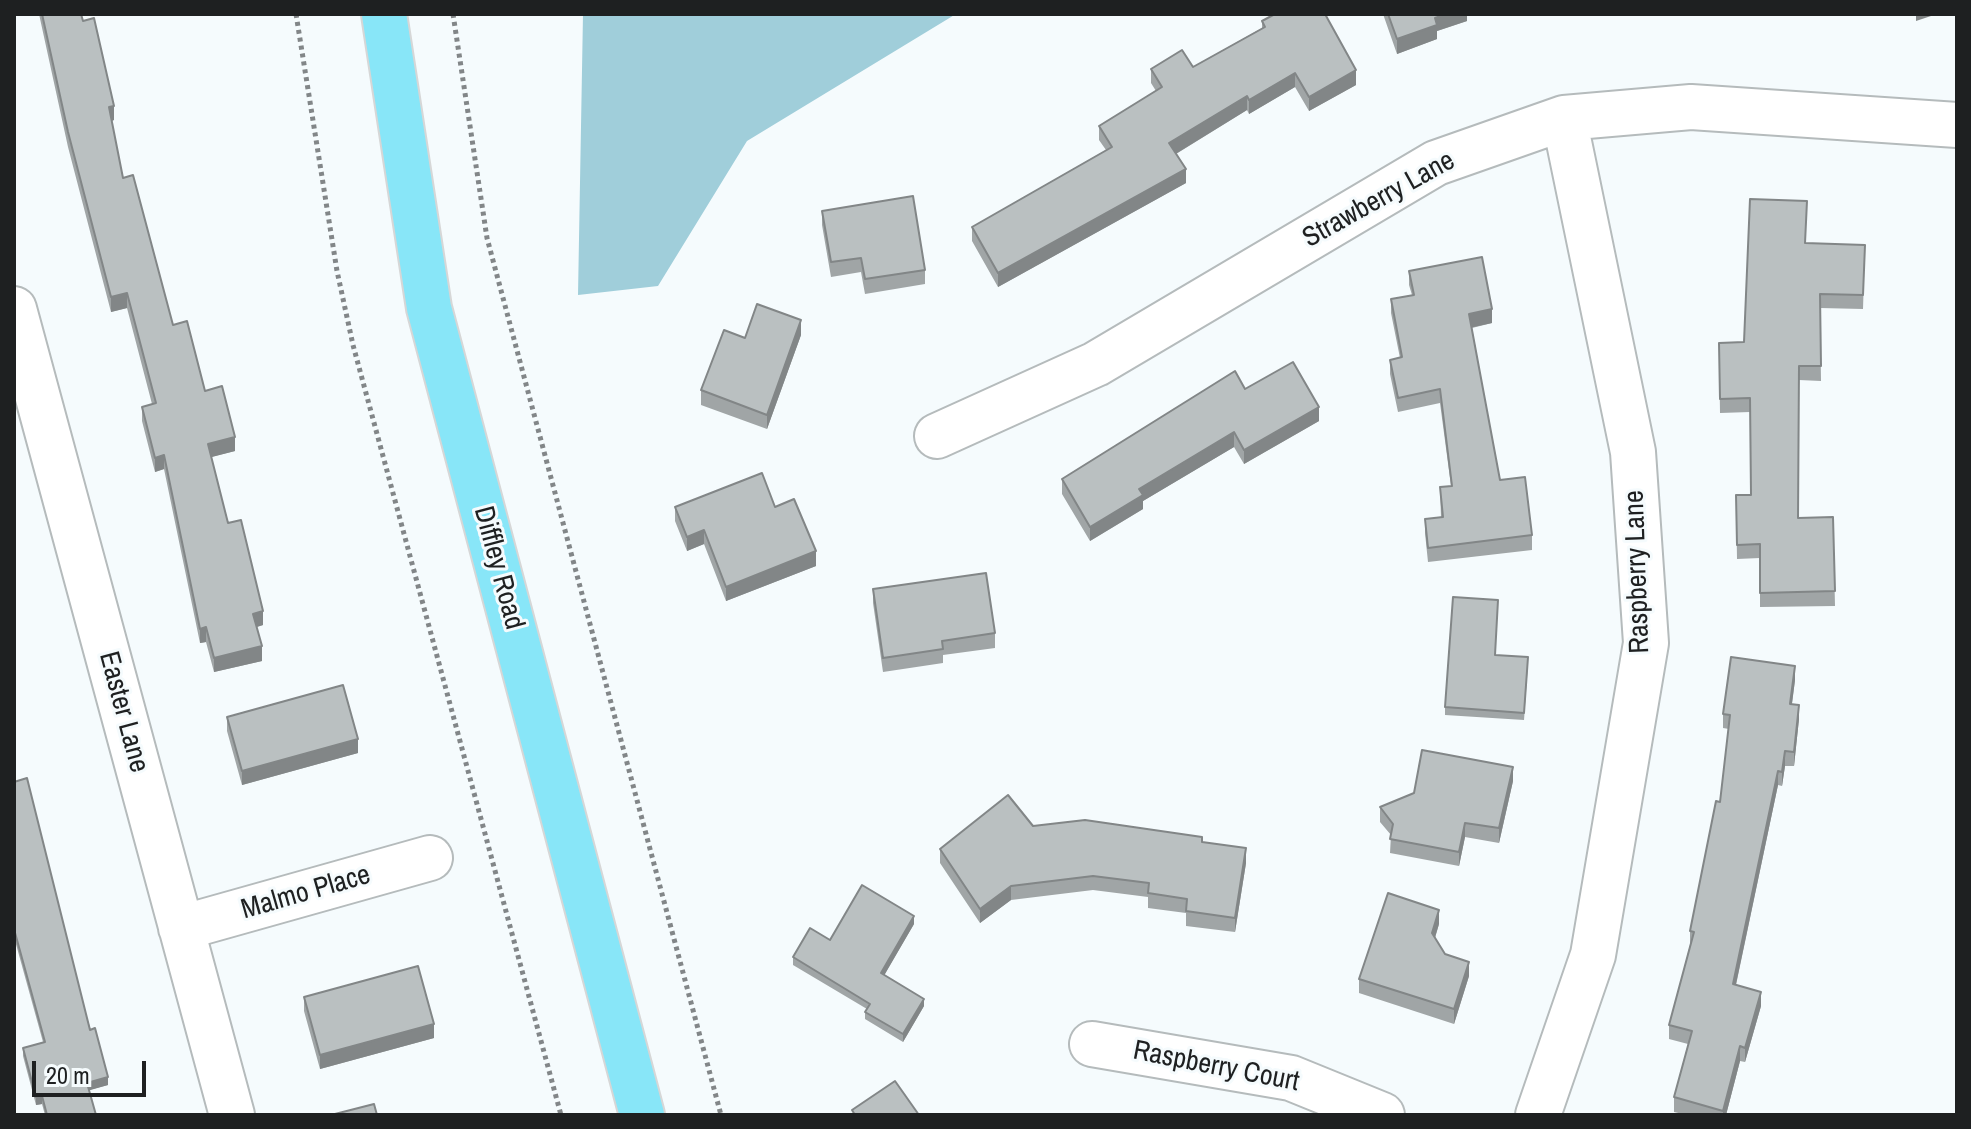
<!DOCTYPE html>
<html>
<head>
<meta charset="utf-8">
<style>
	body { margin:0 }
	#map { position:relative; width:1971px; height:1129px; overflow:hidden; background:#f5fbfd; font-family:"Archivo Narrow",sans-serif }
	canvas { display:block }
	.frame { position:absolute; inset:0; border:16px solid #1e2021; pointer-events:none }
	.scale { position:absolute; left:32px; top:1061px; width:114px; height:36px; box-sizing:border-box; border:4px solid #1e2021; border-top:0; padding-left:10px; font-size:24px; line-height:28px; white-space:nowrap; color:#1e2021; -webkit-text-stroke:6px #f5fbfd; paint-order:stroke }
</style>
</head>
<body>
<div id="map">
<canvas width="1971" height="1129"></canvas>
<div class="frame"></div>
<div class="scale">20 m</div>
</div>
<script>
const context = document.querySelector('canvas').getContext('2d');
context.lineJoin = 'round';
function fillPath(path, color) { context.fillStyle = color; context.fill(path, 'evenodd'); }
function strokePath(path, color, width, dash) { context.strokeStyle = color; context.lineWidth = width; context.lineCap = dash ? 'butt' : 'round'; context.setLineDash(dash || []); context.stroke(path); }
function label(font, color, halo, rows, align = 'center') {
  context.font = font + ' "Archivo Narrow",sans-serif'; context.lineWidth = 6; context.setLineDash([]); context.textBaseline = 'middle'; context.strokeStyle = halo; context.fillStyle = color; for (const [text, x, y, turn = 0] of rows) {
    context.save(); context.translate(x, y); context.rotate((+turn || 0) * Math.PI / 180); context.textAlign = isNaN(turn) ? turn : align; if (halo) context.strokeText(text, 0, 0); context.fillText(text, 0, 0); context.restore();
  }
}
const water = new Path2D(`
	M583 14H956L747 141 658 286 578 295Z`);
const path = new Path2D(`
	M296 14 337 271 353 345 561 1115
	M453 14 487 238 721 1115`);
const minor = new Path2D(`
	M14 309 232 1115
	M937 436 1096 364 1436 163 1564 118 1691 107 1957 125
	M181 928 430 858
	M1092 1044 1291 1078 1382 1115
	M1538 1115 1593 955 1646 643 1633 452 1564 118`);
const major = new Path2D(`
	M384 14 429 308 642 1115`);
const wall = new Path2D(`
	M39 14H81L114 120 111 121 123 178 173 325 235 451 211 457 228 523 263 625 257 627 262 661 214 672 206 642 200 643 164 469 155 472 142 421V407L152 404 127 308 111 312 68 147Z
	M1383 14H1467V21L1437 31V39L1397 54Z
	M1262 21 1356 85 1309 111 1295 87 1249 114 1247 110 1176 154 1186 183 998 287 972 241V227L1106 150 1099 140V126L1156 91 1151 83V69L1193 67 1262 28Z
	M822 211 925 270V284L865 294 861 272 831 277 822 225Z
	M1806 243 1865 245 1863 309 1820 308 1821 381 1799 380 1798 518 1833 517 1835 606 1760 607V558L1737 559 1736 495H1751L1750 412 1720 413 1719 343 1744 342Z
	M1409 271 1492 323 1472 328 1500 480 1532 535V550L1428 562 1425 533V519L1441 517 1440 487 1451 486 1440 403 1398 412 1390 374V360L1400 358 1391 313V299L1412 295 1409 285Z
	M801 335 767 429 701 405V390L745 338Z
	M1245 389 1319 421 1244 464 1234 447 1143 501V509L1090 541 1062 494V479Z
	M675 507H775L816 566 726 601 704 544 687 551 675 521Z
	M873 589 995 633V648L943 655V663L883 672 873 603Z
	M1495 655 1528 664 1524 720 1445 715V707Z
	M1795 680 1792 704 1799 719 1794 766H1785L1782 786 1778 785 1736 985 1761 1006 1745 1062 1740 1061 1726 1115H1687L1674 1112V1097L1688 1044 1669 1039V1025L1690 945V931L1720 802 1729 729 1723 728V714Z
	M227 717 358 753 242 785 227 731Z
	M1513 781 1499 843 1465 837 1459 866 1390 853 1391 835 1380 822V807Z
	M14 782 108 1085 89 1090 96 1115H45L42 1104 36 1105 23 1056V1048L43 1042 14 937Z
	M1033 826 1202 842 1246 863 1235 932 1186 926V913L1148 908V897L1093 890 1011 900 980 923 940 863V849Z
	M914 924 884 975 924 1006 903 1042 865 1019V1012L867 1009 793 965V957L830 940Z
	M1439 924 1435 938 1445 954 1469 976 1454 1024 1359 993V979Z
	M304 997 434 1038 320 1069 304 1011Z`);
const shadedWall = new Path2D(`
	M1446 14H1467V21L1437 31V39L1397 54V39L1435 18Z
	M1916 14H1937L1916 21Z
	M1356 70V85L1309 111V97Z
	M1295 73V87L1249 114V100Z
	M1247 96V110L1169 158V143Z
	M114 106V120L109 122V107Z
	M1186 169V183L998 287V273Z
	M127 293V308L111 312V297Z
	M1492 309V323L1469 328V314Z
	M801 320V335L767 429V415Z
	M1319 407V421L1244 464V450Z
	M1234 432V447L1143 501V509L1090 541V527L1139 489Z
	M235 437V451L208 458V444Z
	M164 455V469L155 472V458Z
	M704 530V544L687 551V537Z
	M816 551V566L726 601V587Z
	M263 611V625L253 628V614Z
	M206 627V642L200 643V629Z
	M262 646V661L214 672V658Z
	M1795 666V680L1790 718V704Z
	M1799 705V719L1794 766V752Z
	M358 739V753L242 785V771Z
	M1785 751V766L1782 786V772Z
	M1513 767V781L1499 843V828Z
	M1778 771V785L1733 998V984Z
	M1465 823V837L1459 866V852Z
	M1246 848V863L1235 932V918Z
	M1011 886V900L980 923V909Z
	M1439 910V924L1432 947V933Z
	M914 916V924L881 981V973Z
	M1469 962V976L1454 1024V1009Z
	M1761 992V1006L1745 1062V1048Z
	M924 999V1006L903 1042V1034Z
	M434 1024V1038L320 1069V1055Z
	M1740 1046V1061L1726 1115H1723V1111Z
	M108 1077V1085L87 1091V1083Z
	M42 1096V1104L36 1105V1097Z`);
const building = new Path2D(`
	M42 14H81L83 21 94 18 114 106 109 107 123 178 133 175 173 325 187 321 205 391 222 386 235 437 208 444 228 523 241 520 263 611 253 614 262 646 214 658 206 627 200 629 164 455 155 458 142 407 156 403 127 293 111 297 68 132Z
	M1275 14H1325L1356 70 1309 97 1295 73 1249 100 1247 96 1169 143 1186 169 998 273 972 227 1112 147 1099 126 1162 87 1151 69 1182 50 1193 67 1265 27 1262 21Z
	M1388 14H1446L1435 18 1437 25 1397 39Z
	M913 196 925 270 865 279 861 258 831 262 822 211Z
	M1750 199 1807 201 1805 243 1865 245 1863 295 1820 294 1821 366H1799L1798 518 1833 517 1835 591 1760 593V544L1737 545 1736 495H1751L1750 398 1720 399 1719 343 1744 342Z
	M1482 257 1492 309 1469 314 1500 480 1525 477 1532 535 1428 548 1425 519 1443 517 1440 487 1452 486 1440 389 1398 398 1390 360 1402 357 1391 299 1414 295 1409 271Z
	M757 304 801 320 767 415 701 390 724 330 745 338Z
	M1293 362 1319 407 1244 450 1234 432 1139 489 1143 495 1090 527 1062 479 1235 371 1245 389Z
	M762 473 775 507 794 499 816 551 726 587 704 530 687 537 675 507Z
	M986 573 995 633 942 641 943 649 883 658 873 589Z
	M1453 597 1498 600 1495 655 1528 657 1524 713 1445 707Z
	M1731 657 1795 666 1790 704 1799 705 1794 752 1785 751 1782 772 1778 771 1733 984 1761 992 1745 1048 1740 1046 1723 1111 1674 1097 1692 1031 1669 1025 1694 932 1690 931 1716 801 1720 802 1730 715 1723 714Z
	M343 685 358 739 242 771 227 717Z
	M1422 750 1513 767 1499 828 1465 823 1459 852 1390 839 1393 824 1380 807 1414 793Z
	M27 778 90 1030 95 1028 108 1077 87 1083 96 1115H47L42 1096 36 1097 23 1048 45 1042 14 929V782Z
	M1008 795 1033 826 1085 820 1202 837V842L1246 848 1235 918 1186 911 1187 899 1148 893 1149 883 1093 876 1011 886 980 909 940 849Z
	M862 885 914 916 881 973 924 999 903 1034 865 1012 870 1004 793 957 810 928 830 940Z
	M1388 893 1439 910 1432 933 1445 954 1469 962 1454 1009 1359 979Z
	M418 966 434 1024 320 1055 304 997Z
	M895 1081 919 1115H855L852 1110Z
	M374 1104 377 1115H331Z`);
const streetNames = [
	["Strawberry Lane",1379,200,-29],
	["Diffley Road",498,568,75],
	["Raspberry Lane",1638,572,-92],
	["Easter Lane",123,712,75],
	["Malmo Place",306,893,-16],
	["Raspberry Court",1216,1067,11]
];
fillPath(water, '#a0ceda');
strokePath(minor, '#b5bbbc', 48);
strokePath(major, '#d6d7d7', 48);
strokePath(path, '#828688', 5, [4, 4]);
strokePath(minor, '#fff', 44);
strokePath(major, '#88e6f8', 44);
fillPath(wall, '#a0a5a6');
fillPath(shadedWall, '#828687');
fillPath(building, '#bac0c1');
strokePath(building, '#828687', 2);
label('28px', '#1e2021', '#f5fbfd', streetNames);
</script>
</body>
</html>
